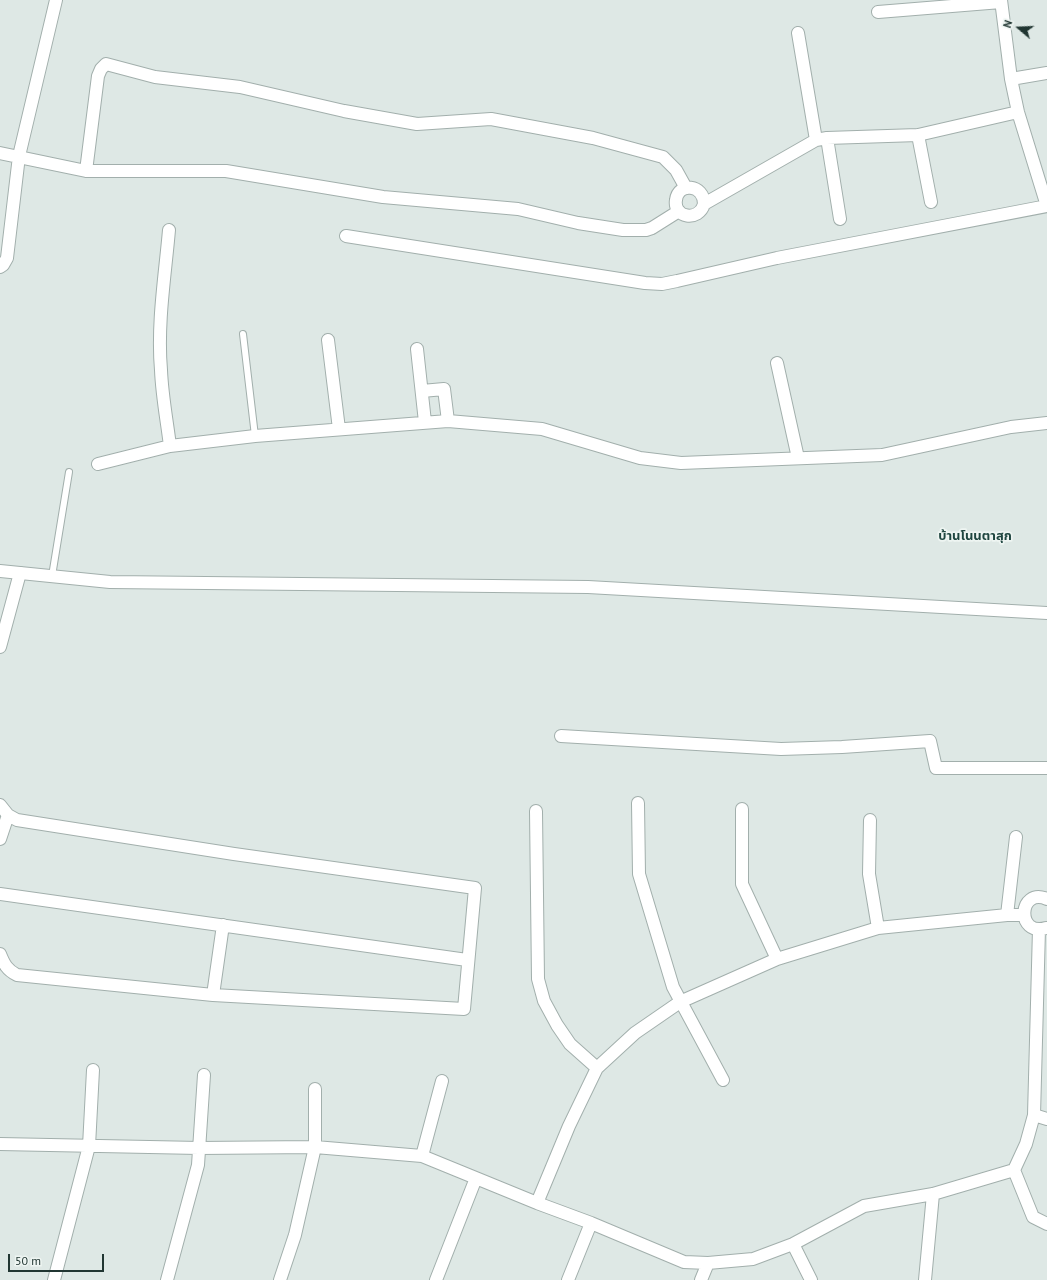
<!DOCTYPE html>
<html>
<head>
<meta charset="utf-8">
<style>
	body { margin:0 }
	#map { position:relative; width:1047px; height:1280px; overflow:hidden; background:#dee8e5; font-family:"PT Sans",sans-serif }
	canvas { display:block }
	.north { position:absolute; left:999px; top:8px; width:40px; height:40px; -webkit-text-stroke:3px #eef5f2; paint-order:stroke; rotate:289deg; font-size:11px; font-weight:700; line-height:16px; text-align:center; color:#213632 }
	.north::after { content:''; display:block; margin:auto; width:14px; height:18px; background:#213632; clip-path:polygon(50% 0,100% 100%,50% 72%,0 100%) }
	.scale { position:absolute; left:8px; top:1254px; width:96px; height:18px; box-sizing:border-box; border:2px solid #213632; border-top:0; padding-left:5px; font-size:12px; line-height:14px; white-space:nowrap; color:#213632; -webkit-text-stroke:3px #eef5f2; paint-order:stroke }
</style>
</head>
<body>
<div id="map">
<canvas width="1047" height="1280"></canvas>
<div class="north">N</div>
<div class="scale">50 m</div>
</div>
<script>
const context = document.querySelector('canvas').getContext('2d');
context.lineJoin = 'round';
function strokePath(path, color, width, dash) { context.strokeStyle = color; context.lineWidth = width; context.lineCap = dash ? 'butt' : 'round'; context.setLineDash(dash || []); context.stroke(path); }
function label(font, color, halo, rows, align = 'center') {
  context.font = font + ' "PT Sans","Noto Sans Thai",sans-serif'; context.lineWidth = 3.5; context.setLineDash([]); context.textBaseline = 'middle'; context.strokeStyle = halo; context.fillStyle = color; for (const [text, x, y, turn = 0] of rows) {
    context.save(); context.translate(x, y); context.rotate((+turn || 0) * Math.PI / 180); context.textAlign = isNaN(turn) ? turn : align; if (halo) context.strokeText(text, 0, 0); context.fillText(text, 0, 0); context.restore();
  }
}
const service = new Path2D(`
	M243 334 255 436
	M52 576 69 472`);
const minor = new Path2D(`
	M1001 0 1011 79 1018 112 1047 206
	M878 12 1001 2
	M798 33 816 140
	M1011 79 1047 73
	M918 135 931 202
	M827 138 840 219
	M0 153 86 171H226L383 197 518 209 578 223 623 230H646L652 228 679 211
	M86 171 98 76 101 69 106 64 155 77 240 87 344 111 417 124 491 119 593 138 663 157 676 170 686 188
	M704 204C704 184 678 182 676 200 673 218 699 222 704 204L816 140 827 138 918 135 1018 112
	M169 230C165 276 157 324 161 370 162 396 167 421 170 446
	M346 236 645 283 662 284 677 281 777 258 1047 206
	M0 267 3 265 7 258 19 156 56 0
	M328 340 339 429
	M417 349 425 422
	M777 363 798 458
	M422 391 444 389 448 421
	M98 464 170 446 255 436 448 421 542 429 640 458 681 463 882 455 1011 427 1047 423
	M0 647 20 573
	M561 736 781 749 842 747 930 741 936 768H1047
	M638 803 639 874 673 987 723 1080
	M0 805 8 815 17 820 234 854 475 888 464 1009 213 995 17 975C7 970 4 964 0 954
	M742 809V884L777 959
	M536 811 538 979 544 1001 557 1025 570 1044 597 1068
	M870 820 869 874 878 928
	M0 839 8 815
	M0 894 467 960
	M1007 915 1016 837
	M1046 928C1016 937 1018 887 1047 899
	M213 995 223 925
	M1034 1115 1047 1119
	M0 1144 199 1148 315 1147 422 1156 537 1203 591 1223 684 1262 708 1263 753 1259 793 1244 864 1206 933 1194 1014 1170 1026 1144 1034 1115 1039 929
	M422 1156 442 1081
	M1014 1170 1033 1217 1047 1224
	M537 1203 569 1126 597 1068 635 1033 680 1002 777 959 878 928 1007 915H1024
	M793 1244 811 1280
	M54 1280 89 1146 93 1070
	M167 1280 198 1165 204 1075
	M280 1280 295 1235 315 1147V1089
	M436 1280 476 1178
	M568 1280 591 1223
	M701 1280 708 1263
	M925 1280 933 1194`);
const tertiary = new Path2D(`
	M0 571 110 582 588 587 1047 613`);
const quarterNames = [
	["บ้านโนนตาสุก",975,536]
];
strokePath(service, '#a2afac', 8);
strokePath(minor, '#a2afac', 14);
strokePath(tertiary, '#a2afac', 14);
strokePath(service, '#fff', 6);
strokePath(minor, '#fff', 12);
strokePath(tertiary, '#fff', 12);
label('bold 13px', '#1f4640', '#eef5f2', quarterNames);
</script>
</body>
</html>
